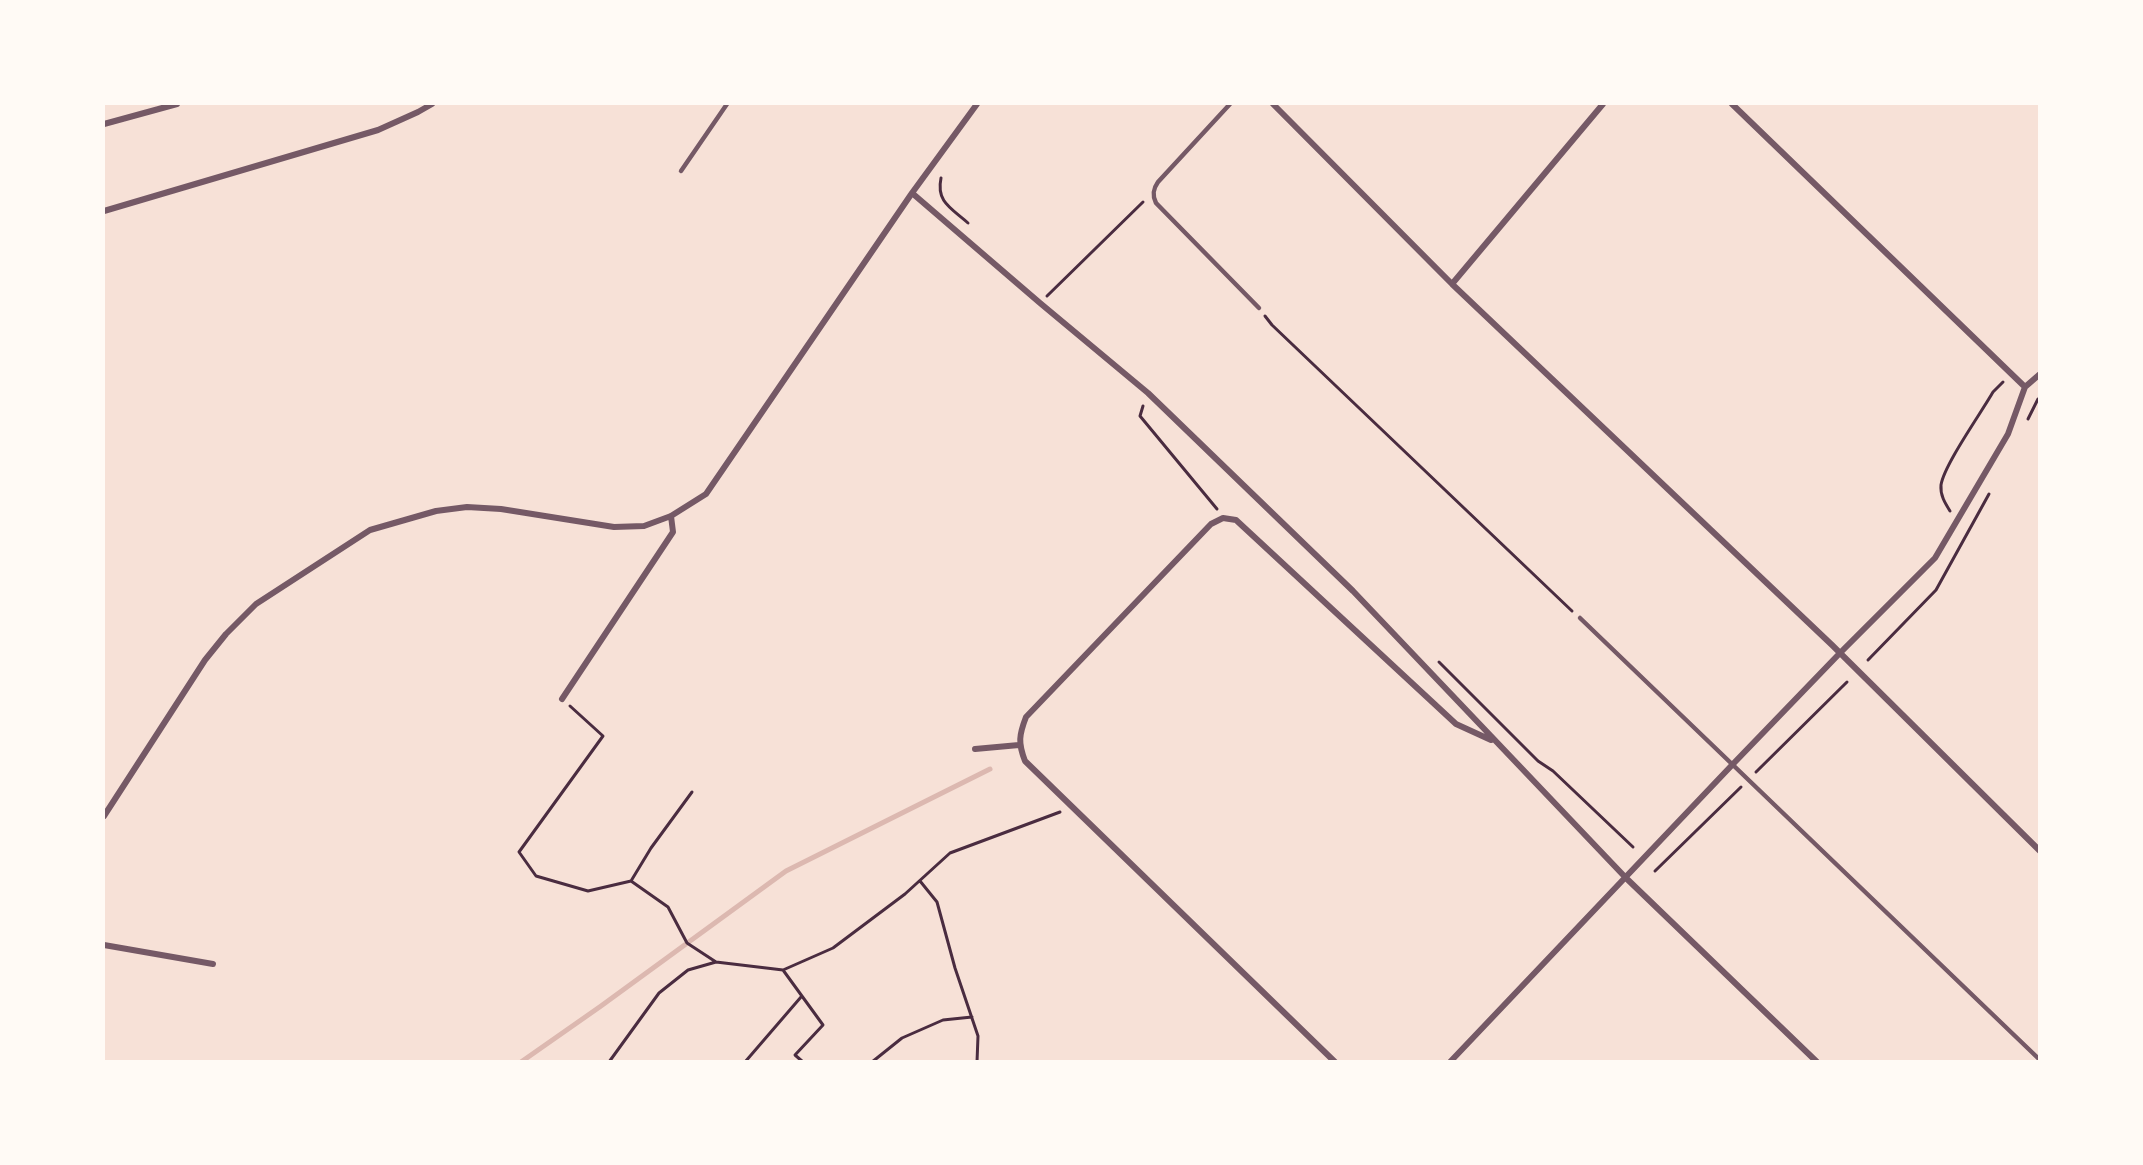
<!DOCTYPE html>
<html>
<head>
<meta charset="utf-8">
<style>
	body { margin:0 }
	#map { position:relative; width:2143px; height:1165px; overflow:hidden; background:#f7e1d7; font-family:"Space Grotesk",sans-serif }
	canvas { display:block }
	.frame { position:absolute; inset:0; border:105px solid #fffaf5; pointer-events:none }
</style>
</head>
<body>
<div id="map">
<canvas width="2143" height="1165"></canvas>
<div class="frame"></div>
</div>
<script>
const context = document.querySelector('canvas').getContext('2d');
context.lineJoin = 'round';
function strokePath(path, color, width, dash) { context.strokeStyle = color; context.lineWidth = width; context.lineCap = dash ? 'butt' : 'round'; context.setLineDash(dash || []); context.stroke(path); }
const stream = new Path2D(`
	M521 1062 601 1006 786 871 990 769`);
const path = new Path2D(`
	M941 178C936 202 951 208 968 223
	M1047 296 1143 202
	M1265 316 1272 325 1572 611
	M1143 406 1140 416 1217 509
	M2028 419 2038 399
	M1950 511C1945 503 1940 495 1941 485 1944 465 1981 413 1993 392L2003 382
	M1868 660 1936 590 1989 494
	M1439 662 1538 761 1553 771 1633 847
	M570 706 603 736 519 852 536 876 588 891 631 881 651 848 692 792
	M1756 772 1847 682
	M1655 871 1741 787
	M631 881 668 907 687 943 716 962
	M920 881 937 902 955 968 978 1036 977 1062
	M783 970 823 1025 795 1055 803 1062
	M609 1062 659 993 688 970 716 962 783 970 833 948 905 894 950 853 1060 812
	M745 1062 801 997
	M872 1062 902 1038 943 1020 972 1017`);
const service = new Path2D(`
	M1230 104 1158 182C1153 189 1152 195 1156 203L1259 308
	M681 171 727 104
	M1580 618 2040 1060`);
const minor = new Path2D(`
	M1273 104 1452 284 1832 645 2040 851
	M1732 104 2025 387
	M104 124 177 104
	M912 193 1040 303 1148 393 1353 591 1626 878 1817 1062
	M104 211 378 130 418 112 432 104
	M1452 284 1603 104
	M562 699 673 532 671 516
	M975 749 1019 745
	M104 816 205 660 226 634 256 604 370 530 436 511 467 507 501 509 614 527 644 526 671 516 706 494 912 193 977 104
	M104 945 213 964
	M1335 1062 1025 761C1018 743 1019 735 1026 717L1211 524 1223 518 1236 520 1456 724 1491 740
	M1450 1062 1733 764 1840 653 1935 558 2008 434 2025 387 2040 374`);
strokePath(stream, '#dcb8b0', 5);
strokePath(path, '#4a2c40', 3);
strokePath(service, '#755966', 4.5);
strokePath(minor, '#755966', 6);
</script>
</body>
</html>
